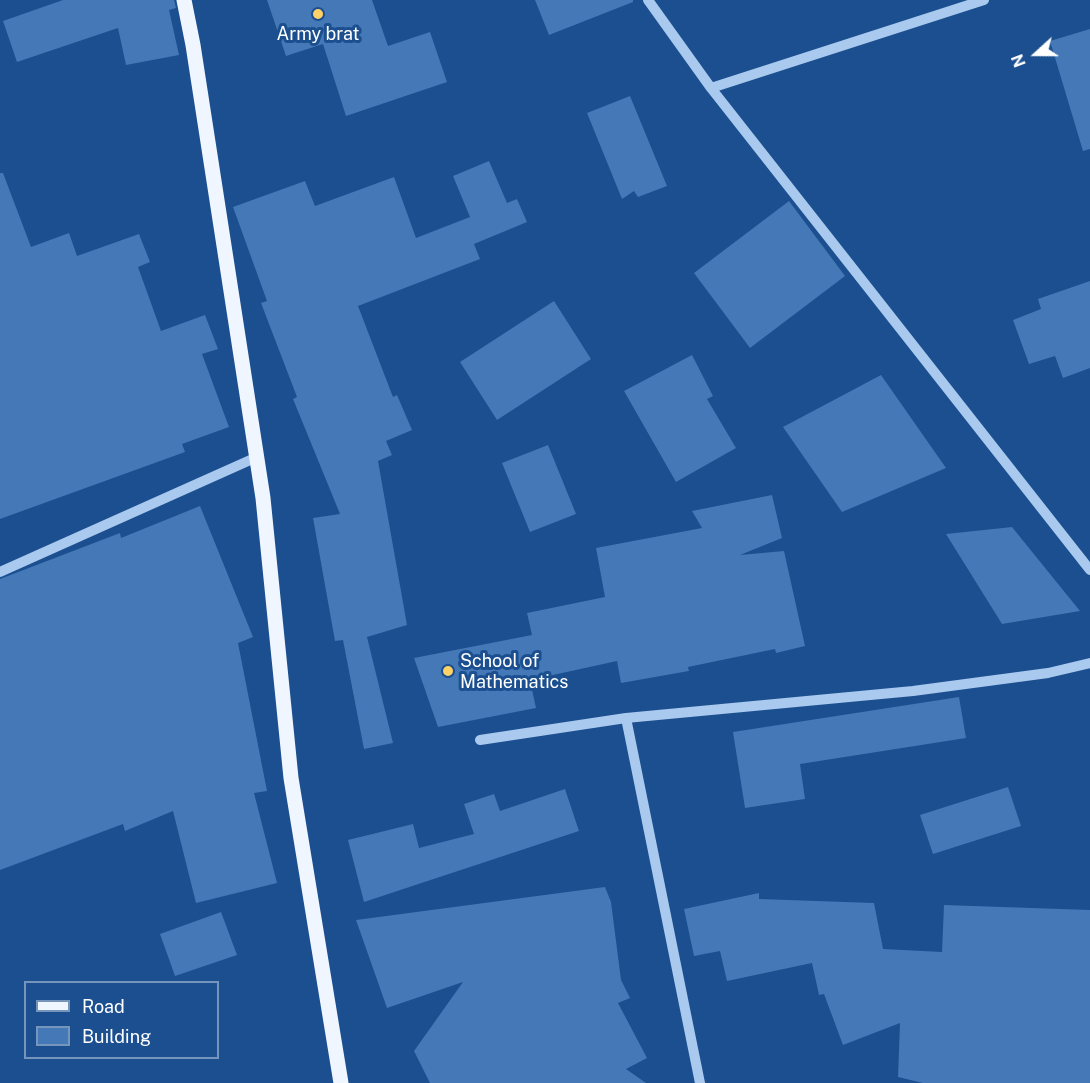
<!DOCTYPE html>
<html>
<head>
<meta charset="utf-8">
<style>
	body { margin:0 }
	#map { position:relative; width:1090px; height:1083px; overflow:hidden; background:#1b4f8f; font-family:"Public Sans",sans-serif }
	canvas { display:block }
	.legend { position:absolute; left:24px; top:981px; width:195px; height:78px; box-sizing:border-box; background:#1b4f8f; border:2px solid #7695bc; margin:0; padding:8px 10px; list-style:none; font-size:18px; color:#fff }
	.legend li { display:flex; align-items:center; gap:12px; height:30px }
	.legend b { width:30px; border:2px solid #7695bc }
	.north { position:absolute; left:1006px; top:24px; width:60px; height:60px; -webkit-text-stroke:4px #1b4f8f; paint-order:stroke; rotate:249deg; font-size:16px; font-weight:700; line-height:24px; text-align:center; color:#fff }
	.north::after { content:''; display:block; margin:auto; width:21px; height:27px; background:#fff; clip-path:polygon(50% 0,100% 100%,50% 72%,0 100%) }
</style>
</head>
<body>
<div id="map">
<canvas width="1090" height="1083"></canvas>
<ul class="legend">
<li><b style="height:8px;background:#f0f6ff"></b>Road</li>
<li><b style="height:16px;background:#4478b7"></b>Building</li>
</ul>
<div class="north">N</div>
</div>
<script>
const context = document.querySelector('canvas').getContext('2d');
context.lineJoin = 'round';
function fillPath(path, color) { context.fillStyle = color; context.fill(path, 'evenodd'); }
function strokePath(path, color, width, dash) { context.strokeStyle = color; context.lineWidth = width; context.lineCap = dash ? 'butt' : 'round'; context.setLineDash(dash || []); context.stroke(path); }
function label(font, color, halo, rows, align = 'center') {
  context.font = font + ' "Public Sans",sans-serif'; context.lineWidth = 6; context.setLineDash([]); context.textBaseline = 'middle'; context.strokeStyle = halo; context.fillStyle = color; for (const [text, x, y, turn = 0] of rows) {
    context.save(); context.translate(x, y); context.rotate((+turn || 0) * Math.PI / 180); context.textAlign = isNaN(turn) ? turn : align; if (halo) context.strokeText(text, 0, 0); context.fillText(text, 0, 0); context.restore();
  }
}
const building = new Path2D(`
	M63 0H174L176 8 169 10 179 55 126 65 118 28 17 62 3 21Z
	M267 0H372L388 46 430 32 447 82 346 116 323 44 286 56Z
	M535 0H633V2L549 35Z
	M1090 29V149L1083 151 1050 41Z
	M630 96 667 186 638 197 634 191 622 199 587 113Z
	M489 161 507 203 517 199 527 222 474 244 480 259 358 306 393 397 397 395 412 430 386 441 392 455 378 461 407 625 367 637 393 743 364 749 343 640 335 641 313 518 340 514 293 399 297 397 261 303 267 301 233 207 305 181 315 206 394 177 416 238 470 217 453 176Z
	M0 173H3L31 247 69 233 77 256 139 234 150 262 138 267 161 331 205 315 218 349 202 354 229 427 182 444 185 452 0 519Z
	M789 201 845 276 750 348 694 273Z
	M1090 281V368L1063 378 1055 356 1029 364 1013 320 1041 309 1038 299Z
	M554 301 591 359 497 420 460 362Z
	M692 355 713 396 707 399 736 448 676 482 624 391Z
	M881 375 946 468 842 512 783 427Z
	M548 445 576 514 530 532 502 463Z
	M772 495 782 538 740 555 784 551 805 646 776 653 775 649 688 667 689 671 621 683 617 661 530 680 536 708 438 727 414 658 532 635 527 613 605 597 596 548 702 528 692 511Z
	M200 506 253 637 238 643 267 791 254 793 277 883 196 903 173 811 125 831 123 824 0 870V579L120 533 121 538Z
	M1012 527 1080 611 1002 624 946 534Z
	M959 697 966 738 800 764 805 799 745 808 733 732Z
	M1008 787 1021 826 933 854 920 815Z
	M565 789 579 831 364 902 348 840 413 824 419 848 474 834 464 804 494 794 500 811Z
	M605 887 611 902 621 980 630 998 618 1003 647 1058 626 1069 646 1083H430L414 1051 463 982 387 1008 356 920Z
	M759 893V899L874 903 883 949 942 952 944 905 1090 910V1083H923L898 1077 900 1023 843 1045 824 994 819 995 812 963 727 981 720 951 694 956 684 909Z
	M221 912 237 955 175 976 160 934Z`);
const minor = new Path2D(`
	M648 0 711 88 1090 570
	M711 88 984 0
	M0 572 257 457
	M626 718 913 691 1048 673 1090 663
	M480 740 626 718 700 1083`);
const major = new Path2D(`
	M184 0 193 45 263 498 291 778 341 1083`);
const markers = [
	[318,14,6,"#ffd166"],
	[448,671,6,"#ffd166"]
];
const poiNames = [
	["Army brat",318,34],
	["School of",460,661,"left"],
	["Mathematics",460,682,"left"]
];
fillPath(building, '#4478b7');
strokePath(minor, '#a9c9ee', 10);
strokePath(major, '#f0f6ff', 15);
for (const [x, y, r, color] of markers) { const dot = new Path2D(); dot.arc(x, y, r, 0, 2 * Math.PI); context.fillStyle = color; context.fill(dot); strokePath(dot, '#1b4f8f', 2); }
label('18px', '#fff', '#1b4f8f', poiNames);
</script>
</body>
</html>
